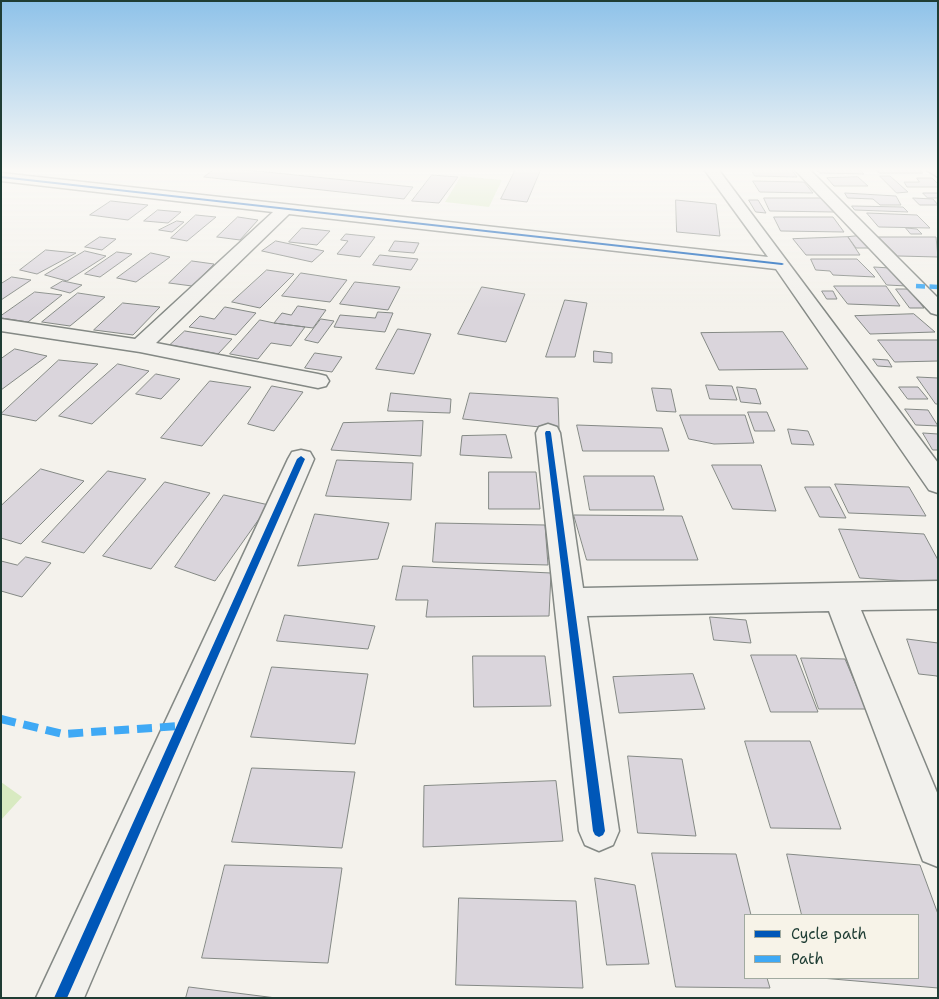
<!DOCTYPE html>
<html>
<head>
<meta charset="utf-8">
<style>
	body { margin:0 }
	#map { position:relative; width:939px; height:999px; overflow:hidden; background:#f4f2ec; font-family:"Shantell Sans",sans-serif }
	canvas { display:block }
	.frame { position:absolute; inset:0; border:2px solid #1f3d34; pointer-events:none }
	.legend { position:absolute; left:744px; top:914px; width:175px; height:65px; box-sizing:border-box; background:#f7f3e8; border:1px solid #a1aaa0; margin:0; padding:6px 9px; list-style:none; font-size:15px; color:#1f3d34 }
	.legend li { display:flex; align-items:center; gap:10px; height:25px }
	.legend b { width:25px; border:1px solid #a1aaa0 }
</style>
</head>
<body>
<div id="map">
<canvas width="939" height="999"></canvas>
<div class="frame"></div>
<ul class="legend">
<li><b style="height:6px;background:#0057b8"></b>Cycle path</li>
<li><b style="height:6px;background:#3fa9f5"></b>Path</li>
</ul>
</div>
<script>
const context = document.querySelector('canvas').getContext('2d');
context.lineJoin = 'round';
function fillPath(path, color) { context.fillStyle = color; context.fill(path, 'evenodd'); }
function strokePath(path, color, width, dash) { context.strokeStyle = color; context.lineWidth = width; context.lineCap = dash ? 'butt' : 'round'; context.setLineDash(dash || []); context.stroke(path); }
const green = new Path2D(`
	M461 176 502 180 489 207 445 202Z
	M1 782 22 797 1 820Z`);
const building = new Path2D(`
	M215 169H237L413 187 404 199 204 177Z
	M516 169H541L527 202 501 199Z
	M751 169H791L797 177 755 176Z
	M815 169H859L864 174 820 173Z
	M874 169H918L923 173H880Z
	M432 175 458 177 439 203 412 201Z
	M880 176H890L908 192 897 193Z
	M858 177 868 186H834L827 178Z
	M917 178H932L938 184V187H907L904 182H919Z
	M753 181 804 182 813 193 760 192Z
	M845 193 896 196 901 205H880L873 199 848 198Z
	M923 193H938V198H928Z
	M764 198H821L834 212 770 211Z
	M913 198 933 199 938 205H920Z
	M676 200 716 204 720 236 677 232Z
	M749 200H758L766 213 756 212Z
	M111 201 148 205 128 220 90 215Z
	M852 206 903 207 908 212 855 210Z
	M158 210 181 212 168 223 144 221Z
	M867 213 917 215 930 228 879 227Z
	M196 215 216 217 187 241 171 238Z
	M238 217 258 220 240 240 217 237Z
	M774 217H833L844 232 781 231Z
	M177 221 184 222 172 232 159 230Z
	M302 228 330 231 317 245 289 242Z
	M906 228 917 229 922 234H911Z
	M346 234 375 237 360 257 337 254 348 241 341 240Z
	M858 236 868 248H856L848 237Z
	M100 237 116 239 102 250 85 247Z
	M848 237 860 255H806L793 239Z
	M879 237H936L938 257 898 256Z
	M276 241 324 251 312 262 262 251Z
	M395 241 419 243 414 253 389 251Z
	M46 250 76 253 37 274 20 270Z
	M85 251 106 256 67 281 45 275Z
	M117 252 132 254 100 277 85 274Z
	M151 253 170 257 136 282 117 278Z
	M380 255 418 259 411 270 373 265Z
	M811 259H857L875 277 833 275 830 271 816 270Z
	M192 261 214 264 192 286 169 283Z
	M874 267 890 268 907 286 887 285Z
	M267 270 294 274 260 308 232 302Z
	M301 273 347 280 330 302 282 296Z
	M12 277 31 280 1 300V284Z
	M63 281 82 285 70 293 51 288Z
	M355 282 400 287 388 310 340 304Z
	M834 286H886L900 306 848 304Z
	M482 287 525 294 506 342 458 334Z
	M896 289H909L924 308H910Z
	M822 291H833L837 299H827Z
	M35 292 62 295 28 322 1 318V316Z
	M78 293 105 297 70 326 42 322Z
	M565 300 587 303 575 357H546Z
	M123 303 160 307 133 335 94 330Z
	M298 306 326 310 313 328 274 323 282 313 291 315Z
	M225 307 256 313 236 335 189 327 200 316 214 319Z
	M378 312 393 313 385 332 334 327 340 315 375 318Z
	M914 314 935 332 870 334 855 316Z
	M321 319 334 321 318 343 305 340Z
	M260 320 274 323 305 327 291 346 271 343 258 359 230 354Z
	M398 329 431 334 414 374 376 369Z
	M185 331 232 339 218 354 170 345Z
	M783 332 808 369 719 370 701 333Z
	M878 340H938V361L895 362Z
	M15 349 47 356 1 390V359Z
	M594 351 612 353V363L594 362Z
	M315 353 342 357 332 372 305 368Z
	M873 359 888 360 892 367 878 366Z
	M59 360 98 364 36 421 1 414Z
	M118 364 149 371 92 424 59 416Z
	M156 374 180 379 161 399 136 394Z
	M917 377 938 378V404H936Z
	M210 381 251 387 202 446 161 438Z
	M706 385 732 386 737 400 710 399Z
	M272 386 303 392 274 431 248 424Z
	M737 387 756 389 761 404 741 402Z
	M899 387H918L928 399H908Z
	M652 388 671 389 676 412 657 411Z
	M391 393 451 399 450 413 388 411Z
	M470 393 558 398 559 429 463 419Z
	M905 409 928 410 938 426 916 425Z
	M748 412H767L775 431H755Z
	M680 415H745L754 443 714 444 689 439Z
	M423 421 421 456 331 450 343 423Z
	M577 425 662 428 669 451H583Z
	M788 429 808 431 814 445 792 444Z
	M923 433 938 434V450H933Z
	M506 435 512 458 460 455 462 436Z
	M337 460 413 463 411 500 326 496Z
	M712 465H761L776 511 733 509Z
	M41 469 84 481 21 544 1 538V506Z
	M108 471 146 479 84 553 42 542Z
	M489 472H536L540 509H489Z
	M584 476H654L664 510H590Z
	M165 482 210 493 151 569 103 556Z
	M835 484 909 487 926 516 849 513Z
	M805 487H830L846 518 820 517Z
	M224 495 269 505 215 581 175 567Z
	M315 514 389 523 378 559 298 566Z
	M574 515 682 516 698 560H587Z
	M436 523 545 525 548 565 433 562Z
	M839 529 924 534 938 560V583L860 578Z
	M26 557 51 563 22 597 1 591V561L17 565Z
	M403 566 551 573 549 616 426 617 428 600H396Z
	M285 615 375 626 368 649 277 641Z
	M710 617 746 620 751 643 714 640Z
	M907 639 938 643V679L937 676 919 674Z
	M751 655H796L818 712H771Z
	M473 656H545L551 706 474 707Z
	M801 658 845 659 866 709H819Z
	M272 667 368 674 355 744 251 737Z
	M693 674 705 709 619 713 613 677Z
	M745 741H810L841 829 771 828Z
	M628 756 682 759 696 836 638 833Z
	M252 768 355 772 342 848 232 842Z
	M556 781 563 841 423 847 424 786Z
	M652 853 736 854 751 915H745V978H767L770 988 676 987Z
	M787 854 920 865 938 914V988L821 978H918V915H802Z
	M225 865 342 868 328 963 202 958Z
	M595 878 635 885 649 964 607 965Z
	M459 898 576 901 583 988 456 985Z
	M189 987 276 998H186Z`);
const street = new Path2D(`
	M704 169H718L938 463V493L929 490 776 269 289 214 156 343 318 374 326 376 329 381 326 386 318 388 140 352 1 331V319L135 339 273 212 1 181V173L768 257Z
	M794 169H809L938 298V315L931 313Z
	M925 169H938V177Z
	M548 424 557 427 560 433 583 588 938 581V609L861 610 938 795V867L923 861 829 611 587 616 619 831 613 845 599 851 585 845 579 831 536 433 539 427Z
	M301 450 310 452 314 459 84 998H36L288 459 292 452Z`);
const quietFar1 = new Path2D(`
	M916 286 938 287`);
const quiet = new Path2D(`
	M1 719 63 734 180 726`);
const cycleway = new Path2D(`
	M1 176 782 263 784 264 782 265 1 178Z
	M546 431H550L551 433 605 831 603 835 599 837 595 835 593 831 545 433Z
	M301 456 305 459 67 998H54L297 459Z`);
fillPath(green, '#d8eac1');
fillPath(building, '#dad5dc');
strokePath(building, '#848985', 1);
strokePath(street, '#848985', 3);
fillPath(street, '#f2f1ed');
strokePath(quietFar1, '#3fa9f5', 4.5, [9, 4.5]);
strokePath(quiet, '#3fa9f5', 8, [15, 8]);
fillPath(cycleway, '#0057b8');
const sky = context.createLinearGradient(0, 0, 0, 309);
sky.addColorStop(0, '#8ec2e9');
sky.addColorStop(0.55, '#faf9f6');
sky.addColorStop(1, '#faf9f600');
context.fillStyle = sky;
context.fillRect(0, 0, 939, 309);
</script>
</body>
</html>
